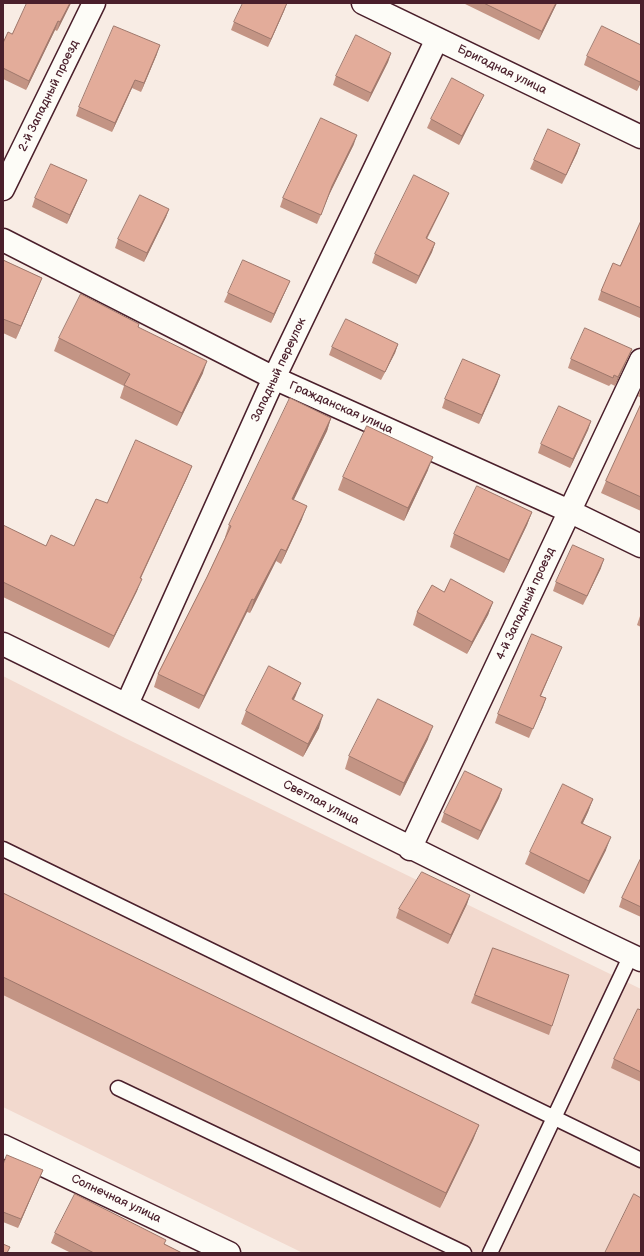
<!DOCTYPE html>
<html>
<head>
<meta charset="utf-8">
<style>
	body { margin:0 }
	#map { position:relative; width:644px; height:1256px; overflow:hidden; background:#f8ece4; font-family:"Balsamiq Sans",sans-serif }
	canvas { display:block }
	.frame { position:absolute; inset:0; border:4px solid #4a1f2b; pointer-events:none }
</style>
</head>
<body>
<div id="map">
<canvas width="644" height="1256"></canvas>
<div class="frame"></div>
</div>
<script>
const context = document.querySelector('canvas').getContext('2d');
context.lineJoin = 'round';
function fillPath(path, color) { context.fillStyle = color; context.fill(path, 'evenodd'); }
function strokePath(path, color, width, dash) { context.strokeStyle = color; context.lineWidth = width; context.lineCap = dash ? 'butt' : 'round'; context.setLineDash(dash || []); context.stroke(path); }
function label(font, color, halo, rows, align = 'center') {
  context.font = font + ' "Balsamiq Sans",sans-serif'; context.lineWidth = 3; context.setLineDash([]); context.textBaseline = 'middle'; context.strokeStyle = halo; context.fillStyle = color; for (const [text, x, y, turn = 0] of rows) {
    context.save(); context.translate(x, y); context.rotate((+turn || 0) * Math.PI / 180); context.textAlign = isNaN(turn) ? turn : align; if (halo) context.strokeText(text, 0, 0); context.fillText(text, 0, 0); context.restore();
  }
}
const built = new Path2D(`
	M3 676 125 738 641 989V1253H303L3 1107Z`);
const lane = new Path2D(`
	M3 849 641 1160
	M118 1088 464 1253
	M490 1253 631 955`);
const street = new Path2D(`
	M363 3 641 137
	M3 189 94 3
	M3 240 274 378 569 511 641 546
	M3 644C216 748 426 858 641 960
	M127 704 274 378 437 39
	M410 849 641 360
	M3 1146 229 1253`);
const wall = new Path2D(`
	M71 3 57 31 55 30 26 90 3 79V43L12 34Z
	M287 3 284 11 268 47 231 30 234 22Z
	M463 3H557L539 40Z
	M391 53 388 62 368 102 333 85 336 76Z
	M157 54 141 92 132 88 112 132 76 116 79 107Z
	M587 56 641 82 637 91 584 65Z
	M480 103 459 145 427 128 431 119Z
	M354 144 329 195 317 224 280 207 283 198Z
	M580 144 577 153 562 184 530 169 534 160Z
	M83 189 67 224 32 207 35 198Z
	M449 193 445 202 427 239 435 243 432 252 416 284 372 263 375 254Z
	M169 209 166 217 144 262 115 248 118 239Z
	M641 221V317L640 318 598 300 601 291 620 266Z
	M3 260 42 278 37 290 16 339 3 333Z
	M290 281 286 290 271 323 224 302 228 293Z
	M139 324 138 328 203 373 177 426 120 398 124 386 54 351 59 338Z
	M398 344 395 353 381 380 329 355 332 347Z
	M632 349 628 358 615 386 611 384 609 386 568 368 571 359Z
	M500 375 479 424 442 408 445 399Z
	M641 387V398L638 396Z
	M641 404V511L601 493 606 481Z
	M331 418 327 431 293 500 302 519 281 564 276 561 250 613 247 612 199 709 154 687 158 674 207 577 225 538V537L229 525Z
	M591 421 588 430 570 468 538 453 541 444Z
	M192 466 187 478 141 578 137 591 109 648 3 597V525L46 546H74L107 503Z
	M428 470 404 521 338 490 343 477Z
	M532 512 527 525 504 573 450 547 454 534Z
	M601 568 583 605 553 591 556 582Z
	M444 592 493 602 488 615 467 654 413 625 417 612Z
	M641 613V627L637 625Z
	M558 656 541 696 546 698 529 738 495 723 498 714Z
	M296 695 294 700 319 728 303 757 241 724 246 711Z
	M428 739 400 796 345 769 349 756Z
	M502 789 499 798 478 840 441 822 444 813Z
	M593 799 588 812 583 823 606 850 584 894 525 864 530 852Z
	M641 858V917L619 907 622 898Z
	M3 893 479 1125 473 1140 440 1208 3 995Z
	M470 895 467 904 448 944 396 918 399 909Z
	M493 948 552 1026 549 1035 471 1003Z
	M641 1010V1082L611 1068 614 1059Z
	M3 1165 43 1170 18 1228 3 1222Z
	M55 1233 165 1244 182 1253H71L51 1243Z`);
const shadedWall = new Path2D(`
	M70 3H71L57 31 60 22Z
	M287 3 284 11 268 47 271 39Z
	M556 3H557L556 5 539 40 542 31Z
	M58 21 55 30 26 90 29 81Z
	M160 45 157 54 141 92 144 83Z
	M391 53 388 62 368 102 371 93Z
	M135 80 132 88 112 132 115 123Z
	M641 80V82L637 91Z
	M484 95 459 145 462 136Z
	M357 135 354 144 329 195 317 224 332 186Z
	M580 144 577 153 562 184 566 175Z
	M87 180 83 189 67 224 70 215Z
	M449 193 445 202 422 247 426 238Z
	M169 209 166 217 144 262 147 253Z
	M435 243 432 252 416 284 419 276Z
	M42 278 37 290 16 339 21 326Z
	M290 281 286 290 271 323 274 314Z
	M398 344 395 353 381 380 385 372Z
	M632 349 628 358 615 386 618 377Z
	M207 361 203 373 177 426 182 413Z
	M500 375 497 384 479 424 482 415Z
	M331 418 327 431 288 512 292 499Z
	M591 421 588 430 570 468 573 459Z
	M433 457 428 470 404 521 408 508Z
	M192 466 187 478 135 590 140 578Z
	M307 506 302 519 281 564 286 551Z
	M532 512 527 525 504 573 509 560Z
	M281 549 276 561 250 613 254 600Z
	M604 559 601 568 583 605 587 596Z
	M142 579 137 591 109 648 114 636Z
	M252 599 247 612 199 709 204 696Z
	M493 602 488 615 467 654 472 642Z
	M562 647 558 656 537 704 540 696Z
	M301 683 296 695 287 711 292 699Z
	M546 698 543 707 529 738 533 729Z
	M323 715 319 728 303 757 308 744Z
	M433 726 428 739 400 796 404 783Z
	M502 789 499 798 478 840 481 831Z
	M593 799 588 812 577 835 581 823Z
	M611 837 606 850 584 894 589 881Z
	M470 895 467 904 448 944 451 935Z
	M479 1125 473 1140 440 1208 446 1193Z
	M43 1170 39 1179 18 1228 21 1219Z`);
const building = new Path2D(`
	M27 3H70L60 22 58 21 29 81 3 68V43L8 32 12 34Z
	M243 3H287L271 39 234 22Z
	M484 3H556L542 31Z
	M114 26 160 45 144 83 135 80 115 123 79 107Z
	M602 26 641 45V80L640 82 587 56Z
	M356 35 391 53 371 93 336 76Z
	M452 78 484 95 462 136 431 119Z
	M321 118 357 135 332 186 321 215 283 198Z
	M548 129 580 144 566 175 534 160Z
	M51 164 87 180 70 215 35 198Z
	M414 175 449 193 426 238 435 243 419 276 375 254Z
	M140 195 169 209 147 253 118 239Z
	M641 221V308L601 291 613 263 620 266Z
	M3 260 42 278 21 326 3 319Z
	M243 260 290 281 274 314 228 293Z
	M81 294 139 324 138 327 207 361 182 413 124 385 130 374 59 338Z
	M346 319 398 344 385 372 332 347Z
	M585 328 632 349 618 377 614 375 613 378 571 359Z
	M463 359 500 375 482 415 445 399Z
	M290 398 331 418 292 499 307 506 286 551 281 549 254 600 252 599 204 696 158 674 207 577 231 526 229 525Z
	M641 404V497L606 481Z
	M559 406 591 421 573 459 541 444Z
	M367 426 433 457 408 508 343 477Z
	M136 440 192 466 140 578 142 579 114 636 3 582V525L46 546 51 535 74 546 96 499 107 503Z
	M477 486 532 512 509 560 454 534Z
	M573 545 604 559 587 596 556 582Z
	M451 579 493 602 472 642 417 612 432 585 444 592Z
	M532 634 562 647 540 696 546 698 533 729 498 714Z
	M269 666 301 683 292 699 323 715 308 744 246 711Z
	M378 699 433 726 404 783 349 756Z
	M465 771 502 789 481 831 444 813Z
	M563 784 593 799 581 823 611 837 589 881 530 852Z
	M641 858V907L622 898Z
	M422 872 470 895 451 935 399 909Z
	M3 893 479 1125 446 1193 3 977Z
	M493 948 569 975 552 1026 475 995Z
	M638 1009 641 1010V1072L614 1059Z
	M7 1155 43 1170 21 1219 3 1212V1165Z
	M75 1194 166 1240 164 1244 182 1253H94L55 1233Z
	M634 1194 641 1198V1253H605Z
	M3 1244 10 1247 7 1253H3Z`);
const streetNames = [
	["Бригадная улица",502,70,26],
	["2-й Западный проезд",49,96,-64],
	["Западный переулок",279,370,-65],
	["Гражданская улица",341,408,24],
	["4-й Западный проезд",526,604,-65],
	["Светлая улица",321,803,27],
	["Солнечная улица",116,1199,25]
];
fillPath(built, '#f2d9ce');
strokePath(lane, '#4a1f2b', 17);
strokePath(street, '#4a1f2b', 25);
strokePath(lane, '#fdfcf7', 14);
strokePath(street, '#fdfcf7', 22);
fillPath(wall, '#c39484');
fillPath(shadedWall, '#9f786c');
fillPath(building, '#e3ac9a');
strokePath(building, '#9f786c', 1);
label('12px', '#4a1f2b', '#fdfcf7', streetNames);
</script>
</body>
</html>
